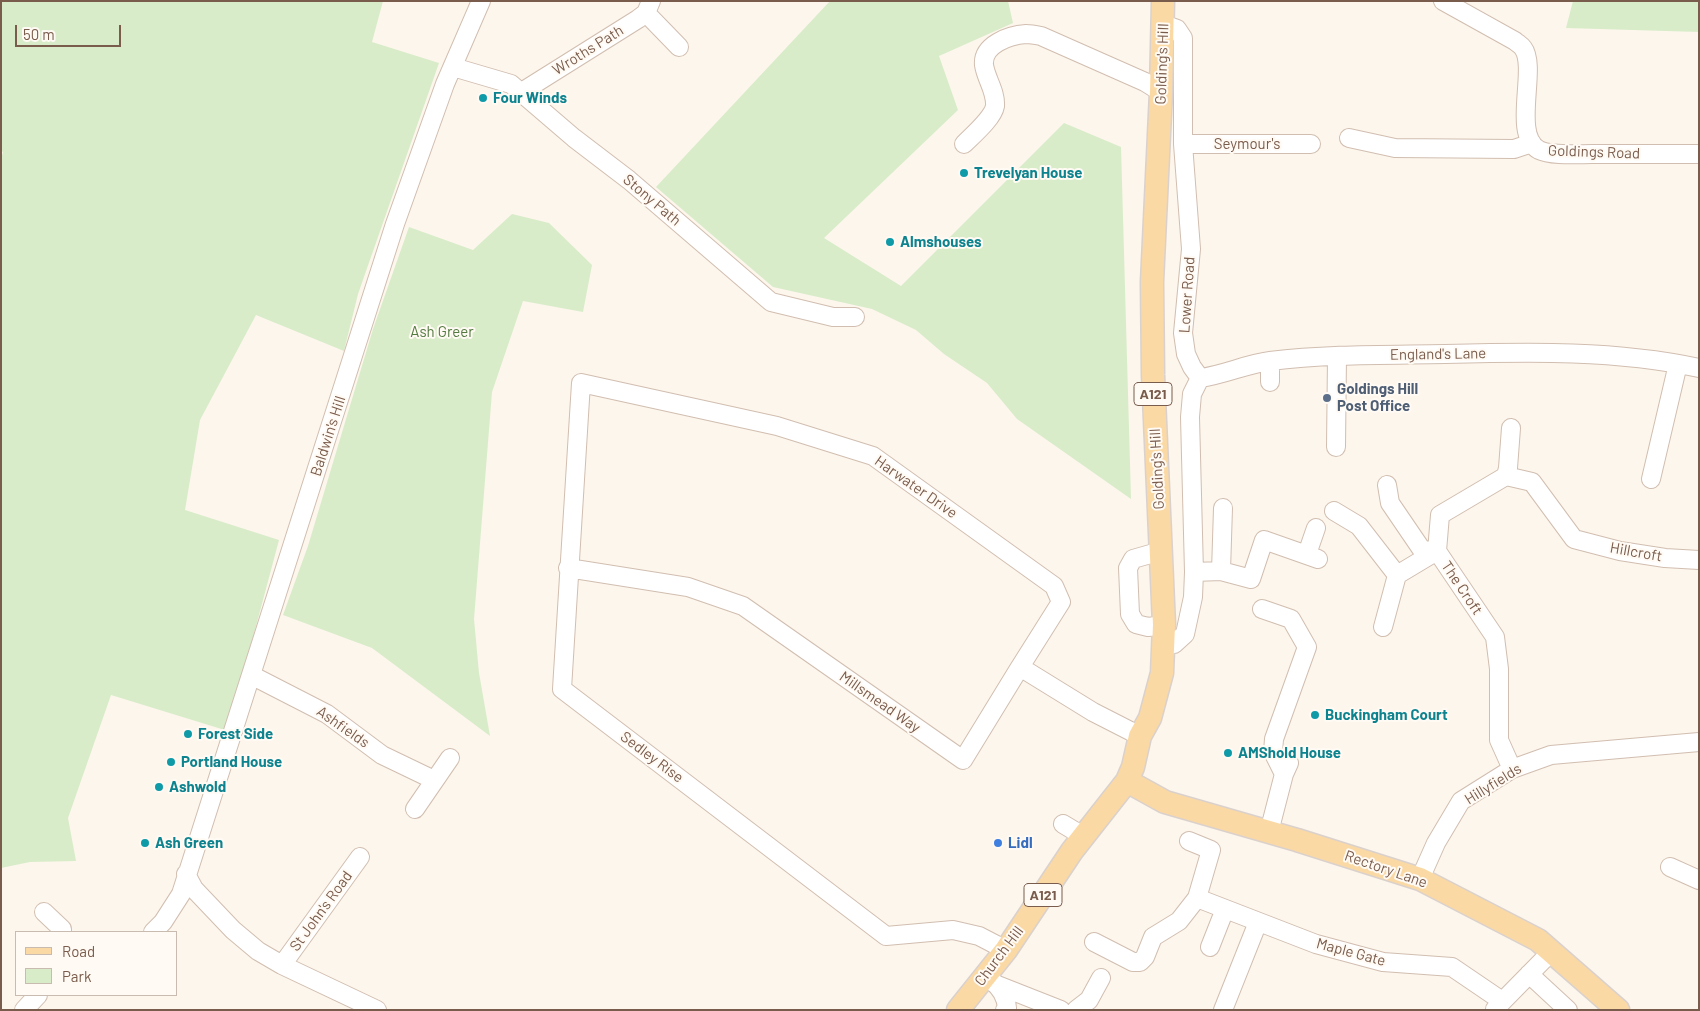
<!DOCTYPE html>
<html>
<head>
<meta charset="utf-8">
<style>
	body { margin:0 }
	#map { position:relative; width:1700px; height:1011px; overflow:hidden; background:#fdf6ec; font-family:Barlow,sans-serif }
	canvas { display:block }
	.frame { position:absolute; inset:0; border:2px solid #7a5c4d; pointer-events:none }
	.legend { position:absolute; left:15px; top:931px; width:162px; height:65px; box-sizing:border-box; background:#fffaf3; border:1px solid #cabbb1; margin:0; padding:6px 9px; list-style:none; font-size:15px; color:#7a5c4d }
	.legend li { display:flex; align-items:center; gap:10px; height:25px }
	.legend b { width:25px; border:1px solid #cabbb1 }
	.scale { position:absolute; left:15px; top:25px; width:106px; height:22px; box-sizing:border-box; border:2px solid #7a5c4d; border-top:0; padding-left:6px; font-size:15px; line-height:18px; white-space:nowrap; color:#7a5c4d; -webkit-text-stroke:4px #fffaf3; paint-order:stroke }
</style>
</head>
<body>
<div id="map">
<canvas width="1700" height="1011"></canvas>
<div class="frame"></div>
<ul class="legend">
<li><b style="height:6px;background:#fbd9a5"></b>Road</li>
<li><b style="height:14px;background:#d8ecc9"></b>Park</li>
</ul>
<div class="scale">50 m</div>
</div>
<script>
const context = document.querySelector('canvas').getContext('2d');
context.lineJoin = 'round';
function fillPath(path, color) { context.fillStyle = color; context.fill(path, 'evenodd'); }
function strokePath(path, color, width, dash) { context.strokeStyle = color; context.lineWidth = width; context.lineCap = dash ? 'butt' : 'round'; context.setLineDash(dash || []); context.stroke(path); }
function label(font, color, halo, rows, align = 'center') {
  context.font = font + ' Barlow,sans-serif'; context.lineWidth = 4; context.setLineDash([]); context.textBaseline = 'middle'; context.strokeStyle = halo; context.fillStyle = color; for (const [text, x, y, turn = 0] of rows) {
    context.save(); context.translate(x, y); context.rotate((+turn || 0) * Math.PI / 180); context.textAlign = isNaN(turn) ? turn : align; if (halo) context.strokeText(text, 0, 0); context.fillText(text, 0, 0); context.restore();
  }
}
const green = new Path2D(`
	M1 1H383L372 42 439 63 358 294 344 351 256 315 200 420 185 510 279 540 228 731 111 695 68 818 76 861 30 862 1 868V158L3 152 1 151Z
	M830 1H1008L1013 23 939 56 958 110 824 238 901 286 1064 123 1121 147 1131 499 1017 419 987 383 944 354 916 330 872 309 773 287 656 187Z
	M1573 1H1699V32L1566 28Z
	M512 214 549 223 592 265 583 312 523 301 492 392 474 619 479 673 490 736 372 648 283 615 308 546 373 329 409 227 473 250Z`);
const minor = new Path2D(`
	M1443 1 1515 41C1517 43 1521 45 1523 48 1538 68 1511 135 1539 150 1551 156 1578 154 1592 154 1628 154 1663 154 1699 154
	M646 13 679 47
	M1163 24 1177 29 1183 38V144L1191 249 1183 333 1186 354 1192 367 1200 378 1192 394 1190 417 1194 572 1193 597 1185 634 1174 644H1164
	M453 67 511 84 574 138 629 180 771 302 833 317H855
	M520 93 638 19 646 13 651 1
	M1349 138 1395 148 1514 149 1532 143
	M964 144C973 135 993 118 995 106 996 91 986 79 984 65 982 45 1009 35 1026 34 1030 34 1036 35 1041 36L1145 82 1161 92
	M1183 144H1311
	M1270 361V382
	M1200 378C1224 375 1246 364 1270 361 1328 354 1387 355 1445 354 1530 352 1616 350 1699 368
	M1336 447 1337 357
	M1506 476 1508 468 1511 428
	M1651 479 1678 364
	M1387 485 1390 503 1422 550 1437 551
	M1334 511 1359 526 1397 575
	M1161 551 1133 559 1128 568 1130 614 1136 624 1148 627 1164 625
	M1307 554 1316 528
	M568 568 688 587 743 606 963 760 1020 667 1093 712 1140 736
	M1221 571 1223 508
	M1194 572 1221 571 1251 579 1264 540 1318 559
	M1262 609 1291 619 1307 647 1274 739 1273 752 1284 774
	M1383 627 1397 575 1437 551
	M251 675 327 714 382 755 434 780
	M1512 769 1499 740V669L1495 637 1437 551 1440 515 1506 476 1532 482 1574 539 1620 551 1665 558 1699 560
	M415 809 450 758
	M1063 824 1083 836
	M1269 832 1284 774 1289 763
	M1670 867 1699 880
	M186 874 194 889 233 930 258 951 282 965 377 1010
	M1420 879 1436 843 1461 801 1512 769 1551 755 1699 742
	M1197 898 1316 944 1383 962 1452 967 1502 1001
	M44 912 62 929V932
	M153 932 163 922 181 894 395 224 445 84 481 1
	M1094 942 1133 962H1140L1145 957 1153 937 1179 921 1197 898 1211 850 1189 841
	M1210 947 1225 909
	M1006 950 979 936 953 930 886 936 562 689 581 383 777 426 873 456 1054 586 1061 602 1020 667
	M282 965 360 857
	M1529 974 1568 1010
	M992 981C1001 988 1006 996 1007 1008L1005 1010
	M995 984 1061 1010
	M1495 1009 1552 951
	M24 1010 38 995
	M1076 1010 1089 1000 1101 978
	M1223 1010 1258 922`);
const major = new Path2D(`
	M1127 781 1165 802 1297 840 1420 879 1538 940 1618 1010
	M958 1010 1006 950 1072 851 1127 781 1133 767 1140 736 1150 718 1162 673 1164 625 1153 375 1152 282 1161 92 1163 1`);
const markers = [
	[483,98,5,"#0f9aa8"],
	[964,173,5,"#0f9aa8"],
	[890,242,5,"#0f9aa8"],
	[1327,398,5,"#5c6f8a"],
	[1315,715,5,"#0f9aa8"],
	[188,734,5,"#0f9aa8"],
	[1228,753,5,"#0f9aa8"],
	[171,762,5,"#0f9aa8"],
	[159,787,5,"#0f9aa8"],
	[145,843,5,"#0f9aa8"],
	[998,843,5,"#3f7fe0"]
];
const shields = [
	[1153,394,38],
	[1043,895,38]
];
const shieldNames = [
	["A121",1153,394],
	["A121",1043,895]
];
const streetNames = [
	["Wroths Path",588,50,-32],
	["Golding's Hill",1162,64,-88],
	["Seymour's",1247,144],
	["Goldings Road",1594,152,2],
	["Stony Path",652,200,40],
	["Lower Road",1187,295,-86],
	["England's Lane",1438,354,-1],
	["Baldwin's Hill",328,436,-72],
	["Golding's Hill",1157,469,-93],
	["Harwater Drive",916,487,35],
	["Hillcroft",1636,552,10],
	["The Croft",1462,588,56],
	["Millsmead Way",880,702,35],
	["Ashfields",343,727,35],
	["Sedley Rise",652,757,37],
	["Hillyfields",1493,784,-32],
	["Rectory Lane",1386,869,19],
	["St John's Road",321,911,-54],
	["Maple Gate",1351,952,15],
	["Church Hill",999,956,-53]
];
const cultureNames = [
	["Four Winds",493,98],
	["Trevelyan House",974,173],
	["Almshouses",900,242],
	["Buckingham Court",1325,715],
	["Forest Side",198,734],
	["AMShold House",1238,753],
	["Portland House",181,762],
	["Ashwold",169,787],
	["Ash Green",155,843]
];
const parkNames = [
	["Ash Greer",442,332]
];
const serviceNames = [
	["Goldings Hill",1337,389],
	["Post Office",1337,406]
];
const shopNames = [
	["Lidl",1008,843]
];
fillPath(green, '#d8ecc9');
strokePath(minor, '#d1beb0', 20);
strokePath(major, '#dad1cd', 25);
strokePath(minor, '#fff', 18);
strokePath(major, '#fbd9a5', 22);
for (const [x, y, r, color] of markers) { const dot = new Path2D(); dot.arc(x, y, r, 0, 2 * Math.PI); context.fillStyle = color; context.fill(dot); strokePath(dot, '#fffaf3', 2); }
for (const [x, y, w] of shields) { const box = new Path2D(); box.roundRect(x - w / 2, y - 11.5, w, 23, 4); context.fillStyle = '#fffaf3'; context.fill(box); strokePath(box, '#7a5c4d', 1); }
label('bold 14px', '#7a5c4d', null, shieldNames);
label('15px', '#7a5c4d', '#fffaf3', streetNames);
label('bold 15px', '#0d838f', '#fffaf3', cultureNames, 'left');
label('15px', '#537a41', '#fffaf3', parkNames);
label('bold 15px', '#4e5e75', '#fffaf3', serviceNames, 'left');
label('bold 15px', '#366cbe', '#fffaf3', shopNames, 'left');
</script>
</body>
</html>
